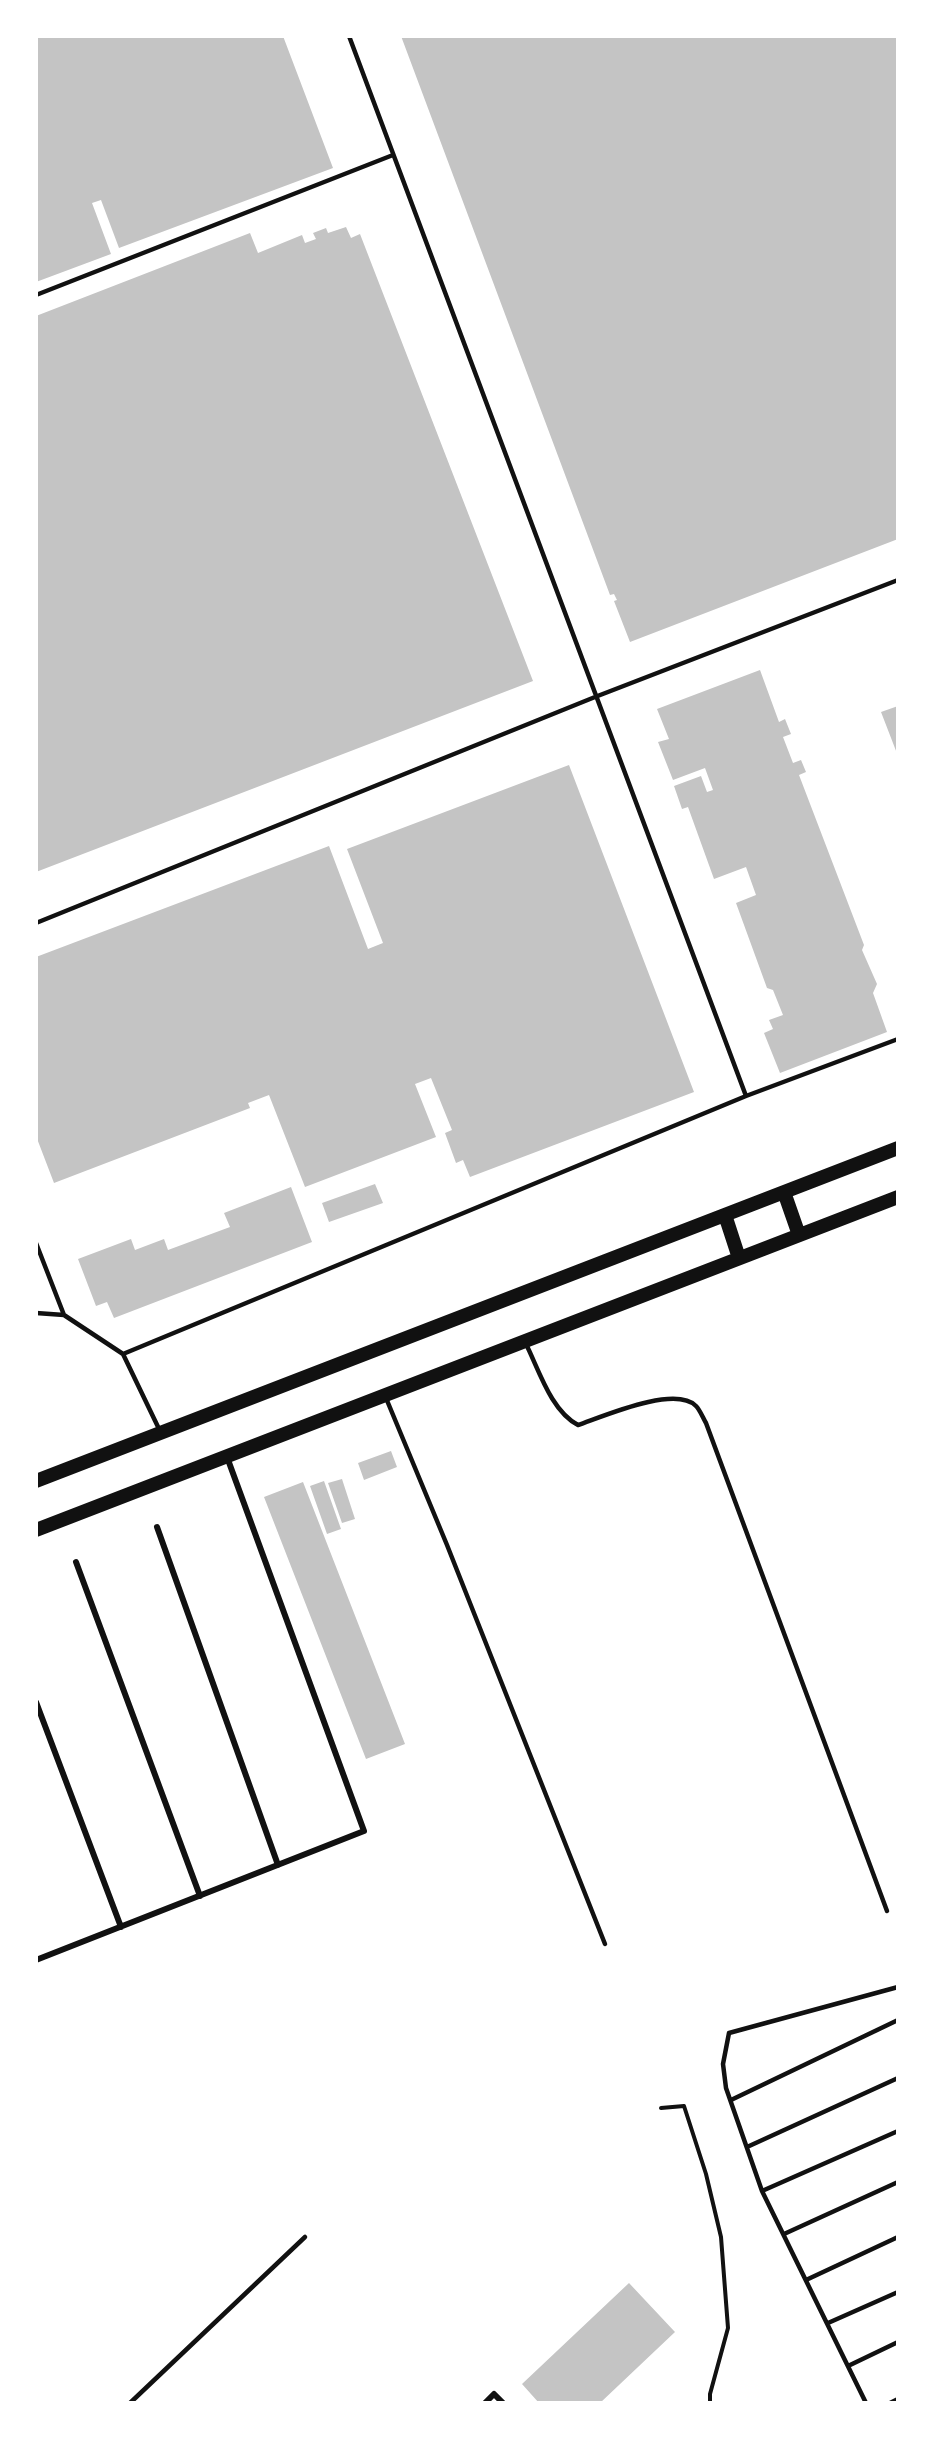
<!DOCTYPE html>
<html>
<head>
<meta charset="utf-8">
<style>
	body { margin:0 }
	#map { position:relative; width:934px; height:2439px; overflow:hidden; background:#fff; font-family:"Golos Text",sans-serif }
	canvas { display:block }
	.frame { position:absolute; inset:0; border:38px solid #fff; pointer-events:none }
</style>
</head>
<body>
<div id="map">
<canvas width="934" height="2439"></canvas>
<div class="frame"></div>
</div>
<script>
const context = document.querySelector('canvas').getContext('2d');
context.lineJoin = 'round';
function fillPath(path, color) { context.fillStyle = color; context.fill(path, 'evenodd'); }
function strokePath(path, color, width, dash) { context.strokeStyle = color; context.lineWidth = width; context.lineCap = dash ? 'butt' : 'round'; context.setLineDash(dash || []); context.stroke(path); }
const building = new Path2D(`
	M36 36H283L333 168 119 248 101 200 92 203 111 254 36 282Z
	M401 36H898V539L630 642 614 601 617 600 614 594 610 595Z
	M346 227 351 238 360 234 533 681 36 872V316L250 233 258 253 302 235 305 243 316 239 313 233 326 228 328 233Z
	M760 670 779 722 785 719 791 734 783 737 793 763 801 760 806 772 799 775 864 945 862 950 877 984 873 993 887 1032 780 1073 764 1033 773 1029 769 1020 783 1015 773 990 767 988 736 903 756 895 746 867 714 879 688 807 682 809 674 786 701 776 707 792 713 790 705 768 673 780 658 742 669 739 657 709Z
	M898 706V756L881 712Z
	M569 765 694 1092 470 1177 463 1160 456 1163 445 1133 452 1130 431 1078 415 1084 436 1137 305 1187 269 1095 248 1103 250 1108 54 1183 36 1136V957L329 846 368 949 383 943 347 849Z
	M375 1184 383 1203 329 1222 322 1203Z
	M291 1187 312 1242 114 1318 107 1302 96 1306 78 1259 131 1239 135 1250 164 1239 168 1250 230 1227 224 1213Z
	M391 1451 397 1467 364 1480 358 1463Z
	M342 1479 355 1519 342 1523 328 1483Z
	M324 1481 341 1529 327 1534 310 1486Z
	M303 1482 405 1744 366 1759 264 1497Z
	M629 2283 675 2332 600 2403H539L522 2384Z`);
const path = new Path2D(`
	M661 2108 684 2106 706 2174 721 2237 728 2328 710 2394V2403`);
const service = new Path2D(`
	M349 36 746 1096
	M36 295 393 155
	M36 923 595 697 898 580
	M36 1243 64 1315
	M36 1313 64 1315 123 1354
	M526 1344C539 1370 551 1411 578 1425 604 1416 675 1385 696 1406 700 1410 703 1418 706 1423L887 1911
	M386 1398 447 1545 605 1944
	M160 1431 123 1354 746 1096 898 1039
	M731 2100 898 2020
	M747 2147 898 2078
	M762 2191 898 2131
	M784 2234 898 2182
	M806 2280 898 2237
	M828 2323 898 2292
	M848 2366 898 2342
	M130 2403 305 2237
	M866 2403 762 2191 726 2088 723 2064 729 2033 898 1987
	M890 2403 898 2399`);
const minor = new Path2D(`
	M157 1527 278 1865
	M76 1562 200 1896
	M36 1702 121 1927
	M36 1960 364 1831 227 1457
	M485 2403 494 2394 503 2403`);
const primary = new Path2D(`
	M784 1192 799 1235
	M725 1215 739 1258
	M36 1481 898 1148
	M36 1530 898 1197`);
fillPath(building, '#c4c4c4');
strokePath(path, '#111', 4);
strokePath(service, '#111', 4.5);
strokePath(minor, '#111', 6);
strokePath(primary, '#111', 14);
</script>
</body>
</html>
